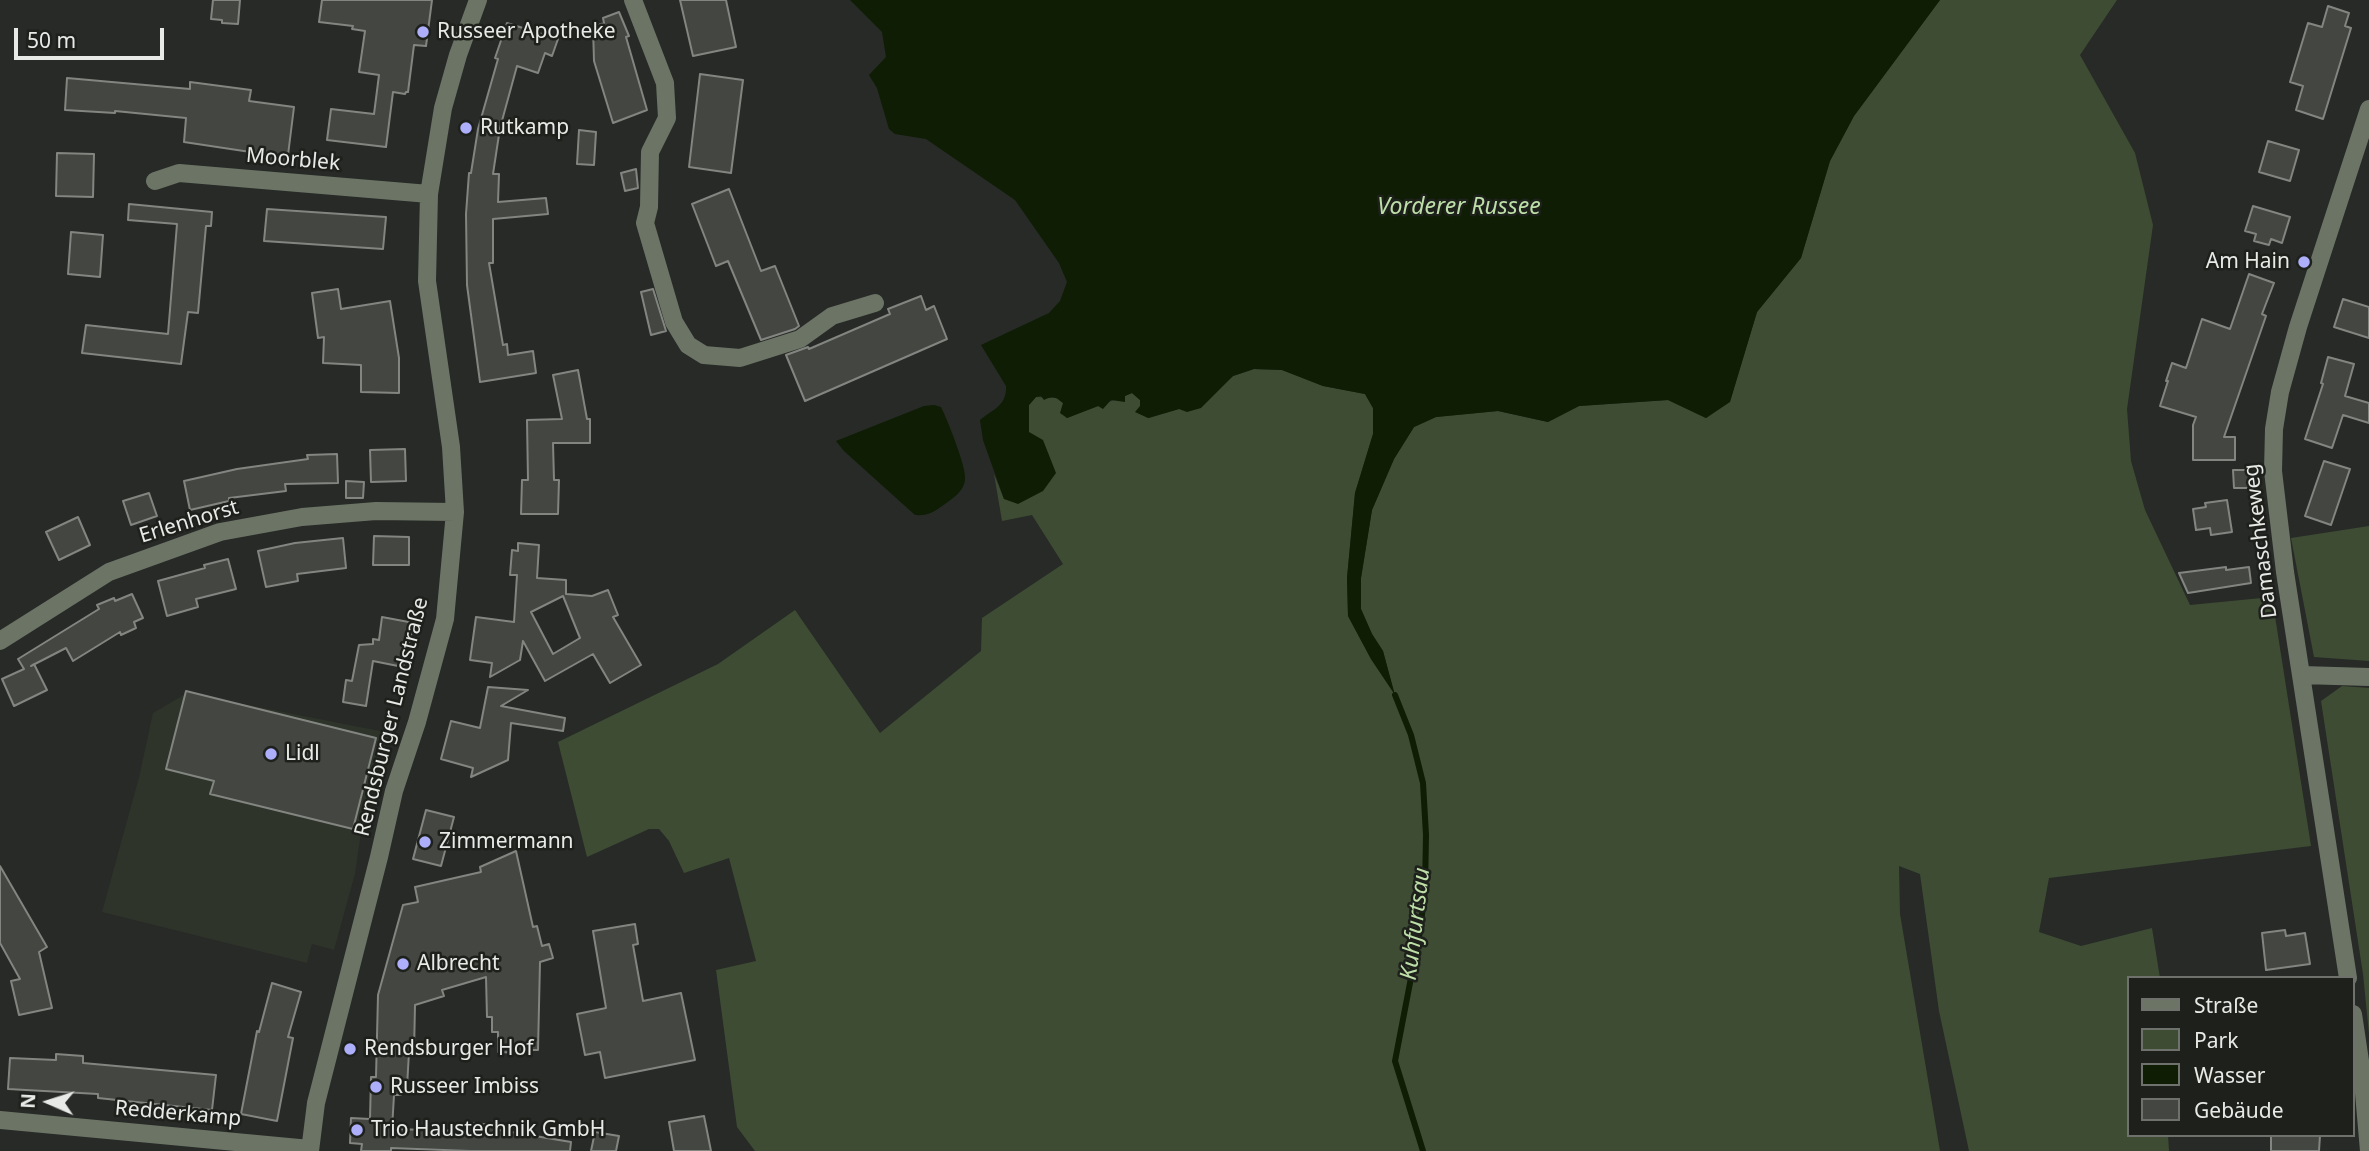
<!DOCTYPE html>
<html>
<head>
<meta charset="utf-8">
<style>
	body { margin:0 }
	#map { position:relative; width:2369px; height:1151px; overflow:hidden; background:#272a26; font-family:"Noto Sans",sans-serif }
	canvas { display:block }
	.legend { position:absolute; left:2127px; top:976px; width:228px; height:161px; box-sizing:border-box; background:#1e201c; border:2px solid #6f716d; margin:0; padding:9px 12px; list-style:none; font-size:21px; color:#e8eae7 }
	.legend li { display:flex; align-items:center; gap:14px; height:35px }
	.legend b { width:35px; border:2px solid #6f716d }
	.north { position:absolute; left:14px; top:1067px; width:70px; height:70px; -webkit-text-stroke:5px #1e201c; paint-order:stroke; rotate:273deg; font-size:19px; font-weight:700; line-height:28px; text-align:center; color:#e8eae7 }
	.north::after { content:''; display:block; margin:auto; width:24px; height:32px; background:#e8eae7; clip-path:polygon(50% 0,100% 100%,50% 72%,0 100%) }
	.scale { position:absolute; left:14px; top:28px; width:150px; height:32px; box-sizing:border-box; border:4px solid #e8eae7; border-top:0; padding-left:9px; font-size:21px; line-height:24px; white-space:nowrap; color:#e8eae7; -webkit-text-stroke:5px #1e201c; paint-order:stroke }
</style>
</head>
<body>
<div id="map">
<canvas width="2369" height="1151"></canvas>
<ul class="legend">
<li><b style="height:9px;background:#6c7466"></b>Straße</li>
<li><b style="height:19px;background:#3e4c34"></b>Park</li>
<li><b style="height:19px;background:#0e1d03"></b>Wasser</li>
<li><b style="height:19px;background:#434641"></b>Gebäude</li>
</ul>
<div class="north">N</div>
<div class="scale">50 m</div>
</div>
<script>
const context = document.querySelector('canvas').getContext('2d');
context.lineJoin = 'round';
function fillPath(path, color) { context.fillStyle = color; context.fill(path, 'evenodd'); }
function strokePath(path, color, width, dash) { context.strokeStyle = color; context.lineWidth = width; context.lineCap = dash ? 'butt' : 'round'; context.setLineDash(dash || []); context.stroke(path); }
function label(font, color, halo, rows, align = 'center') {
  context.font = font + ' "Noto Sans",sans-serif'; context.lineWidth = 5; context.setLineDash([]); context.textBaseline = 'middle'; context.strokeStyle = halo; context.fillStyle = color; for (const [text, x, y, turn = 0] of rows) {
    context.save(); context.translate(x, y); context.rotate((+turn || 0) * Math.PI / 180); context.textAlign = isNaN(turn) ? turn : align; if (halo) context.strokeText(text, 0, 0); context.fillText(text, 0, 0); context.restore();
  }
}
const built = new Path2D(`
	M187 693 390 733 377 766 363 818 355 874 334 950 312 944 307 963 102 912 139 777 153 713Z`);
const green = new Path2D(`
	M1940 0H2117L2080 55 2135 153 2153 225 2127 409 2131 461 2145 510 2190 605 2272 597 2311 846 2049 878 2039 932 2081 946 2152 928 2160 978H2129V1135H2168L2169 1151H1969L1939 1011 1920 874 1899 866 1900 914 1940 1151H755L737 1127 716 970 756 961 729 858 684 873 669 841 659 829H649L587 857 558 742 718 664 795 610 880 733 981 651 982 618 1063 564 1032 515 1002 521 994 474 1004 499 1029 432V405L1036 397 1057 398 1063 403 1067 418 1132 393 1140 400V406L1149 418 1179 409 1218 389 1233 376 1254 369 1282 370 1323 386 1365 394 1373 408V434L1355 493 1347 578 1348 616 1371 659 1394 693 1383 651 1372 634 1361 609V578L1372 510 1394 459 1414 427 1436 417 1498 411 1548 422 1579 406 1668 400 1706 418 1730 401 1757 312 1801 258 1830 161 1854 116Z
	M2369 526V661L2314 657 2291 538Z
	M2342 686 2369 688V1034L2363 974 2321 701Z`);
const water = new Path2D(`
	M850 0H1940L1854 116 1830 161 1801 258 1757 312 1730 402 1706 418 1668 400 1579 406 1548 422 1498 411 1436 417 1414 427 1394 459 1372 510 1361 578V609L1372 634 1383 651 1395 695 1371 659 1348 616 1347 578 1355 493 1373 434V408L1365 394 1323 386 1282 370 1254 369 1233 376 1201 408 1187 412 1179 409 1148 418 1135 412 1140 406V400L1132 393 1125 396V402L1111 400 1103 409 1098 406 1067 418 1060 413 1063 403C1056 397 1053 395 1044 400L1041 396 1036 397 1029 405V432L1043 440 1056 473 1043 491 1018 504 1004 499 983 440 980 420C993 409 1007 406 1006 386L981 345 1049 313 1060 301 1067 282 1059 263 1015 200 926 139 895 134 889 129 877 88 869 75 886 57 882 32Z
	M934 405 941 407C947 419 967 468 965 480 964 491 953 498 945 504 934 512 928 516 915 515L844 451 836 441 924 406Z`);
const stream = new Path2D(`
	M1395 695 1411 735 1423 783 1426 835 1425 890 1420 931 1395 1061 1423 1151`);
const building = new Path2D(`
	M213 0H240L238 24 222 23V20L211 19Z
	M322 0H432L426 46 414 45 408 92H406L405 94 393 92 386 147 327 140 331 109 374 114 379 75 359 72 365 31 352 29 353 26 319 22Z
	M680 0H726L736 47 693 56Z
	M2328 6 2349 13 2345 26 2351 28 2323 119 2296 110 2303 86 2290 82 2308 23 2322 27Z
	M619 12 629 36 626 37 647 110 613 123 594 61 593 27 604 23 603 18Z
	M507 23 558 39 552 56 545 53 538 73 517 66 500 128 493 174H499L498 202 546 198 548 214 493 219V263H489L503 345 507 344 508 355 533 351 536 373 480 382 467 285 466 214 469 173H471L478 129 498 59 495 58Z
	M700 74 743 80 731 173 689 167Z
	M67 78 190 89V82L251 90 249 101 294 107 287 163 256 159 257 153 184 142 186 118 115 111V113L65 110Z
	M579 130 596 132 594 165 577 164Z
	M2268 141 2299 150 2290 181 2259 172Z
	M57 153 94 154 93 197 56 196Z
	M636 169 638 188 625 191 621 173Z
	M729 189 761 271 775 266 799 326 795 329 761 340 728 261 716 266 692 204Z
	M129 204 212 212 211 226H206L198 313 188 312 181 364 82 353 86 325 168 334 177 224 128 220Z
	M2253 206 2290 217 2282 243 2271 239 2269 245 2254 241 2256 234 2245 231Z
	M267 209 386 217 383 249 264 241Z
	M71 232 103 235 100 277 68 274Z
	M2249 274 2274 283 2262 314 2266 316 2224 437H2235V460H2193V425L2196 417 2160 406 2168 381H2166L2172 363 2186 368 2202 319 2230 329Z
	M338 289 341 309 390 301 399 358V393L361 392V365L323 363 324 337 318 338 312 293Z
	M653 289 666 331 651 335 641 292Z
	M921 296 926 310 934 306 947 339 805 401 786 355 808 347 809 349 890 314 888 309Z
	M2343 299 2369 307V338L2334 327Z
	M2328 357 2354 364 2345 396 2369 403V423L2343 415 2332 448 2305 439 2323 384 2321 383Z
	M578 370 587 419H590V443H553L554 480H559L558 514H521L522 480H528L527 420 562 419 553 375Z
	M405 449 406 481 371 482 370 450Z
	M337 454 338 483 285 484 286 491 229 498V501L190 510 184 481 237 469 308 459 307 455Z
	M2324 461 2350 469 2331 525 2305 516Z
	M2233 470H2249L2250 488H2234Z
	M346 481 364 482 363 498H346Z
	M149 493 157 516 131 525 123 501Z
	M2227 500 2232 532 2211 535 2210 528 2196 530 2193 509 2206 507 2205 503Z
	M78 517 90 545 59 560 46 532Z
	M374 536 409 537V565H373Z
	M343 538 346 568 297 574 298 581 266 587 258 551 295 543Z
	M518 543 539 545 537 578 566 580V594L592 596 608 590 618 615 613 617 641 665 610 683 593 654 545 681 523 641 520 660 490 677 492 663 470 660 476 617 514 622 517 575H510L512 550 518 551ZM563 596 580 638 553 654 531 612Z
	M228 559 236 589 196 599 198 607 167 616 158 581 205 568 204 565Z
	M2226 567V570L2249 567 2251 583 2188 593 2179 573Z
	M132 594 143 618 134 622 136 628 121 635 120 632 73 661 66 648 31 666 34 664 47 690 14 706 2 679 24 669 18 659 99 609 97 605 114 598 115 601Z
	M382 617 414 623 403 667 373 661 366 706 343 702 346 680 352 681 359 645 373 644V639L379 640Z
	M488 687 528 690 501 706 565 718 563 731 511 723 508 760 471 777 473 768 441 759 451 721 480 728Z
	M186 691 376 738 353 829 210 794 214 781 166 769Z
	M426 810 454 817 441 866 413 859Z
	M516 851 533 927 537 926 542 946 549 944 553 958 540 962 538 1050H524V1053L498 1052V1032H492V1017H487L486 977 442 990 444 996 415 1005 414 1052H409L407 1087H401V1095H394L392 1129 467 1131 468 1123 499 1125V1130L571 1142 570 1151H470L391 1148V1151H361L362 1144 350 1143 351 1118 370 1119 371 1077H376L378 995 403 905 418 902 415 887 481 872 480 867Z
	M0 866 47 947 39 952 52 1008 19 1015 11 981 20 979 0 943Z
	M635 924 638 944 633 945 643 1001 681 993 695 1060 605 1078 600 1052 585 1055 577 1014 606 1008 593 931Z
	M2285 930 2286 936 2305 933 2310 964 2266 970 2262 933Z
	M272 983 301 992 288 1037 293 1038 277 1121 241 1114 257 1031 259 1032Z
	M56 1054 83 1056V1063L216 1075 212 1110 98 1098V1094L8 1089 10 1058 56 1060Z
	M704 1116 711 1151H674L669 1122Z
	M595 1132 619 1136 616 1151H591Z
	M2271 1135H2320L2319 1151H2271Z`);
const minor = new Path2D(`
	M633 0 665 83 667 118 650 152 649 207 645 223 674 322 688 345 704 355 740 358 800 339 832 316 875 303
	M155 181 179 173 429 194
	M0 641 109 572 220 532 302 517 376 511 455 512
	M2302 675 2369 677
	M2348 978 2285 572 2273 471 2274 429 2280 392 2298 327 2369 109
	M2353 1014 2363 1081 2369 1151
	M0 1120 310 1149
	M310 1151 316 1103 379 857 394 791 417 722 445 619 455 512 451 447 427 281 429 194 443 108 458 55 478 0`);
const markers = [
	[423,32,7,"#adaffb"],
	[466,128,7,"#adaffb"],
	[2304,262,7,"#adaffb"],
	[271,754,7,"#adaffb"],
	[425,842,7,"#adaffb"],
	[403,964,7,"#adaffb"],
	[350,1049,7,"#adaffb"],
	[376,1087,7,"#adaffb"],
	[357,1130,7,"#adaffb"]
];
const poiNames = [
	["Russeer Apotheke",437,32],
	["Rutkamp",480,128],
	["Am Hain",2290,262,"right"],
	["Lidl",285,754],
	["Zimmermann",439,842],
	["Albrecht",417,964],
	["Rendsburger Hof",364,1049],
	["Russeer Imbiss",390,1087],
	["Trio Haustechnik GmbH",371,1130]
];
const streetNames = [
	["Moorblek",293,160,5],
	["Erlenhorst",189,522,-17],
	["Damaschkeweg",2261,541,-97],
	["Rendsburger Landstraße",392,717,-76],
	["Redderkamp",178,1114,5]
];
const waterNames = [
	["Vorderer Russee",1459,207],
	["Kuhfurtsau",1416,924,-83]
];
fillPath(built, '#2e342a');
fillPath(green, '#3e4c34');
fillPath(water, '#0e1d03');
strokePath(stream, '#0e1d03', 6);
fillPath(building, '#434641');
strokePath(building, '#828580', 2);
strokePath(minor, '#6c7466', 18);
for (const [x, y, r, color] of markers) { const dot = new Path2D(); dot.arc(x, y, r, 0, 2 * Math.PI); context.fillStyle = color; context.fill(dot); strokePath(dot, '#1e201c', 2.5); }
label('21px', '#e8eae7', '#1e201c', poiNames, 'left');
label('21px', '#e8eae7', '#1e201c', streetNames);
label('italic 23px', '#bddea7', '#1e201c', waterNames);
</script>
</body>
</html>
